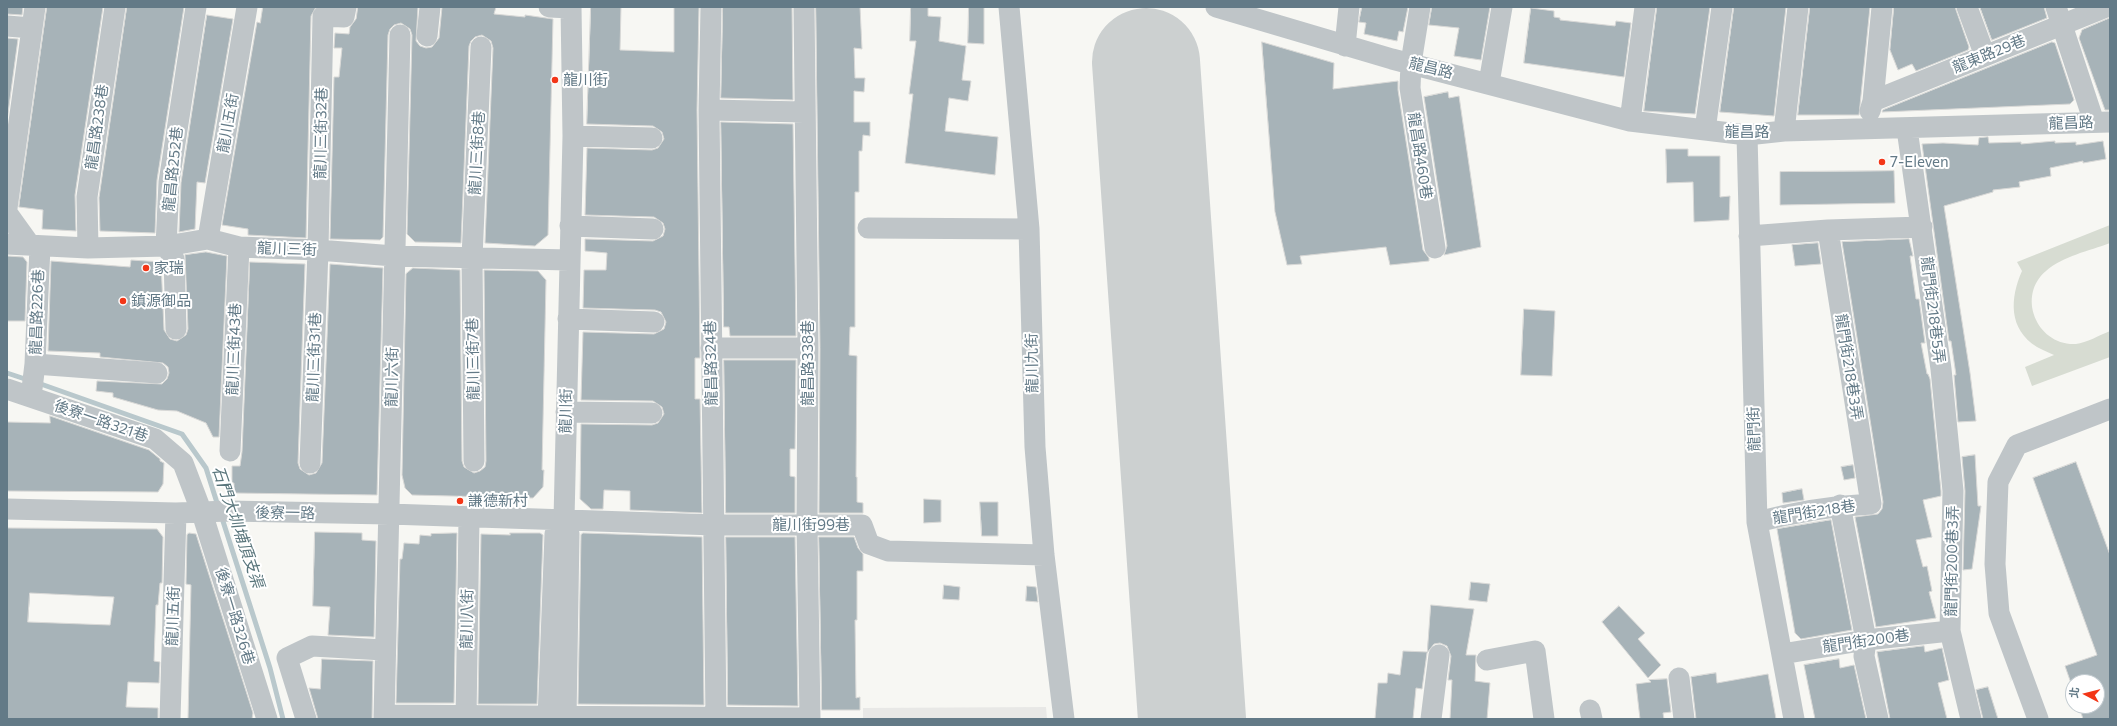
<!DOCTYPE html>
<html>
<head>
<meta charset="utf-8">
<style>
	body { margin:0 }
	#map { position:relative; width:2117px; height:726px; overflow:hidden; background:#f7f7f3; font-family:Commissioner,"Noto Sans TC",sans-serif }
	canvas { display:block }
	.frame { position:absolute; inset:0; border:8px solid #637a87; pointer-events:none }
	.north { position:absolute; left:2065px; top:674px; width:40px; height:40px; box-sizing:border-box; background:#fff; border:1px solid #c1cacf; border-radius:50%; rotate:277deg; font-size:11px; font-weight:700; line-height:16px; text-align:center; color:#637a87 }
	.north::after { content:''; display:block; margin:auto; width:14px; height:18px; background:#f33617; clip-path:polygon(50% 0,100% 100%,50% 72%,0 100%) }
</style>
</head>
<body>
<div id="map">
<canvas width="2117" height="726"></canvas>
<div class="frame"></div>
<div class="north">北</div>
</div>
<script>
const context = document.querySelector('canvas').getContext('2d');
context.lineJoin = 'round';
function fillPath(path, color) { context.fillStyle = color; context.fill(path, 'evenodd'); }
function strokePath(path, color, width, dash) { context.strokeStyle = color; context.lineWidth = width; context.lineCap = dash ? 'butt' : 'round'; context.setLineDash(dash || []); context.stroke(path); }
function label(font, color, halo, rows, align = 'center') {
  context.font = font + ' Commissioner,"Noto Sans TC",sans-serif'; context.lineWidth = 4; context.setLineDash([]); context.textBaseline = 'middle'; context.strokeStyle = halo; context.fillStyle = color; for (const [text, x, y, turn = 0] of rows) {
    context.save(); context.translate(x, y); context.rotate((+turn || 0) * Math.PI / 180); context.textAlign = isNaN(turn) ? turn : align; if (halo) context.strokeText(text, 0, 0); context.fillText(text, 0, 0); context.restore();
  }
}
const built = new Path2D(`
	M1046 707 1047 719H863V708Z`);
const green = new Path2D(`
	M2110 225V243C2089 251 2063 256 2046 271 2016 296 2037 346 2076 344 2086 343 2100 335 2110 331V357L2032 386 2025 367 2054 355C2048 352 2042 350 2037 347 2008 329 2010 298 2022 271L2017 262Z`);
const stream = new Path2D(`
	M7 373 28 380
	M38 383 182 434 206 468 218 506
	M221 515 270 668 283 719`);
const runway = new Path2D(`
	M1146 62 1192 719`);
const building = new Path2D(`
	M7 7H23L22 15 7 14Z
	M47 7H103L75 195 76 231 42 229 43 210 19 207Z
	M127 7H184L157 180 155 233 100 231 99 198Z
	M263 7H316L311 16 306 238 248 235V229L222 225 257 22 260 23Z
	M358 7H418L416 41 420 46 426 48 432 47 439 38 442 7H496L494 14 525 17V15L553 19 548 235 535 246 485 243 493 48 491 41 482 35 475 37 471 41 469 46 461 243 415 242 407 234 412 35 410 29 401 23 394 25 390 29 388 35 383 237 380 240 330 239 334 77H339L342 48H334L335 33 349 34 350 27 356 19Z
	M591 7H621L620 50 674 52V7H699L697 110 700 358H695V399H700L702 513 630 510V491L604 490 603 509H591L580 499 581 424 652 425 658 423 664 414 662 407 653 401 581 400 583 332 654 334 664 329 666 322 661 312 655 310 583 308 584 270H606L607 253 585 251V239L653 241 663 236 665 229 663 223 654 217 585 215 587 148 652 150 658 148 664 139 662 132 653 126 587 124Z
	M723 7H792L793 100 721 98Z
	M816 7H860L862 49 854 48 855 78H865L864 92 854 91V122H870V136L863 135 862 151H859V192H855V327H850L849 355 857 356 856 477H857V502L863 503V513H819L820 348Z
	M911 7H928V16L941 17 939 41 966 46 962 80 971 81 968 101 949 98 945 131 998 137 995 175 905 163 913 94H909L916 41H910Z
	M969 7H984V44L968 43Z
	M1362 7H1408L1403 32 1399 31 1397 41 1364 34 1366 23 1359 22Z
	M1432 7H1490L1481 60 1454 56 1459 28 1429 25Z
	M1657 7H1710L1695 114 1644 111Z
	M1734 7H1786L1774 116 1720 112Z
	M1810 7H1870L1859 115H1798Z
	M1894 7H1955L1969 47 1968 50 1916 71 1912 64 1898 70 1890 50Z
	M1980 7H2044L2047 18 1992 40Z
	M1531 8 1554 11V17L1560 18V20L1615 26 1616 21 1631 23 1624 77 1524 63Z
	M207 15 233 19 205 183 197 182 195 229 179 232 181 183Z
	M2110 18V110H2105L2079 38 2082 30Z
	M7 38 18 39 7 121Z
	M1262 42 1334 63 1333 89 1398 81V90L1423 250 1429 258V261L1390 265 1386 247 1300 256 1302 264 1287 265 1275 212Z
	M2052 42 2055 43 2074 100 2070 104 1882 112 1883 110Z
	M1448 92 1449 98 1459 96 1481 247 1444 255 1447 246 1424 97Z
	M721 122 793 124 796 336H730L729 327H724Z
	M1988 137 1989 143 2021 142V144L2055 141V143L2076 142V145L2103 141 2106 159 2083 163V161L2050 168 2051 176 2019 182 2020 187 1993 190V192L1944 206 1970 373 1976 421 1958 422 1954 375H1956L1951 341H1949L1922 144 1943 143 1978 145 1979 138Z
	M1666 149H1688V156H1720V197L1730 196 1729 220 1694 222 1693 182 1667 183Z
	M1894 171 1895 203 1780 205V172Z
	M1909 239 1913 256H1910L1916 299H1919L1925 343H1921L1927 374H1928L1930 379 1941 491V496L1923 500 1932 537 1916 540 1923 567 1927 566 1932 591 1929 592 1936 618 1876 627 1855 517 1878 514 1882 509 1883 502 1842 242Z
	M1818 243 1821 264 1795 266 1792 245Z
	M206 252 227 256 219 437H213L206 423 177 411 158 410 113 397V393L96 391 97 381 162 384 167 379 169 373 168 367 163 363 100 357V353L48 351 51 261 130 267 131 260 161 262 164 330 170 339 177 341 186 335 188 329 185 255Z
	M7 256 23 257 27 262 25 321H7Z
	M250 262 305 264 298 463 300 469 309 475 316 473 322 463 330 264 383 268 377 495 234 493V483H232V466H240L242 452Z
	M413 268 460 270 462 461 464 467 474 473 480 471 485 467 486 461 484 270 538 271 546 280 542 470H544L543 487 533 498 412 495 405 488 402 475 406 274Z
	M1524 309 1555 311 1552 376 1521 375Z
	M724 360H796L795 449H790V476L795 477V513H726Z
	M50 416 149 450 160 459V461L164 463 163 484 158 492 7 491V422L50 423Z
	M1975 455 1978 506H1981L1972 569 1963 570 1965 491 1962 457Z
	M2076 462 2110 555V719H2083L2079 706H2097V682H2073V689L2065 666 2097 655 2033 478Z
	M1853 465 1855 478 1844 480 1841 467Z
	M1802 489 1804 500 1783 503 1782 493Z
	M924 499 941 500V522L924 523Z
	M980 502H998V536H982Z
	M1831 520 1852 630 1801 639 1795 633 1777 529Z
	M7 528 157 529 163 537 162 583H160L158 605H156L154 661 160 662 159 683 128 682 126 707 158 708V719H7ZM30 593 114 597 110 625 28 622Z
	M315 532 362 533V540L376 541 374 637 328 635 330 607 313 606Z
	M189 533 196 534 253 713 252 719H188L191 585 186 584 187 535Z
	M453 533H457L454 703H396L400 559H402L404 543 419 544 420 535 431 536V534Z
	M510 533H540L543 535 537 704H478L481 534 510 535Z
	M583 533 702 537 704 705 578 704 581 535Z
	M726 537H795L798 706 728 705Z
	M819 537H854L858 548 863 554V571H857V620H855L856 698 860 697V710H822Z
	M1471 582 1490 584 1487 602 1469 600Z
	M944 585 960 587 959 600 943 599Z
	M1027 586 1036 587 1038 602 1026 601Z
	M1431 605 1474 609 1466 655H1476L1475 681 1490 683 1487 719H1450L1452 680H1448L1451 656 1447 646 1440 643 1434 644 1427 653 1422 689 1416 688 1413 719H1375L1378 683H1387L1388 673 1400 675 1403 651 1427 652Z
	M1619 606 1645 633 1638 639 1661 665 1648 678 1602 622Z
	M1924 646 1925 652 1942 648 1949 680 1938 683 1947 719H1890L1877 652Z
	M322 659 373 661 372 719H318L309 688 320 689Z
	M1839 659 1840 668 1854 665 1866 719H1815L1804 665Z
	M1716 673 1717 683 1768 674 1776 719H1696L1691 677Z
	M1667 679 1671 712 1663 713 1664 719H1640L1636 684 1651 682 1649 680Z
	M1988 687 1998 719H1983L1976 690Z`);
const minor = new Path2D(`
	M549 7 571 8
	M711 7 709 110 716 719
	M804 7 808 348 807 525 810 719
	M1009 7 1029 229 1035 447 1044 555 1064 719
	M1216 7 1392 59 1630 121 1747 135 1784 131 2110 122
	M1420 7 1411 63 1410 88 1435 248
	M1967 7 1985 56
	M2056 7 2094 122
	M7 26 32 28
	M427 36 430 7
	M1345 46 1349 7
	M1489 83 1502 7
	M1873 101 2106 7
	M709 110 804 112
	M1870 111 1873 101 1882 7
	M1630 121 1645 7
	M1907 129 1941 369 1953 491 1950 631 1971 719
	M1705 130 1722 7
	M1784 131 1798 7
	M1747 135 1757 522 1794 719
	M573 136 652 138
	M7 208 35 7
	M7 213 30 245
	M570 226 653 229
	M868 228 1029 229
	M1749 236 1828 230 1922 227
	M208 239 247 7
	M7 244 88 248 166 246 208 239 239 247 318 250 394 256 569 260
	M88 248 87 197 115 7
	M568 319 654 322
	M176 329 174 259 166 246 169 182 196 7
	M711 348H808
	M35 364 157 373
	M7 389 155 439 183 463 202 513 267 719
	M31 397 35 364 40 246
	M566 412 652 413
	M230 451 239 247
	M474 461 472 258 481 47
	M310 463 318 250 323 16 344 17 346 7
	M1840 505 1866 640 1864 656 1878 719
	M7 509 176 513 228 511 389 514 715 525H862L869 544 888 551 1044 555
	M1757 522C1795 512 1832 506 1871 504L1828 230
	M1782 654 1866 640 1950 631
	M1487 660 1535 651 1544 719
	M1679 678 1684 719
	M1590 710 1592 719
	M384 715 810 718
	M170 719 176 513
	M306 719 287 658 312 646 384 650
	M384 719 400 35
	M466 719 469 518
	M548 719 555 534 559 528
	M566 719 569 534 564 519 573 136 571 7
	M1431 719 1439 655
	M2038 719 1999 613 1995 564 1998 482 2017 445 2110 409`);
const markers = [
	[555,80,4,"#f33617"],
	[1882,162,4,"#f33617"],
	[146,268,4,"#f33617"],
	[123,301,4,"#f33617"],
	[460,501,4,"#f33617"]
];
const streetNames = [
	["龍東路29巷",1989,54,-22],
	["龍昌路",1431,68,14],
	["龍川五街",228,123,-80],
	["龍昌路",2071,123,-2],
	["龍昌路238巷",97,127,-82],
	["龍昌路",1747,132],
	["龍川三街32巷",321,133,-89],
	["龍川三街8巷",477,153,-87],
	["龍昌路460巷",1420,156,81],
	["龍昌路252巷",173,169,-84],
	["龍川三街",287,249,2],
	["龍門街218巷5弄",1933,310,83],
	["龍昌路226巷",37,312,-88],
	["龍川三街43巷",234,349,-88],
	["龍川三街31巷",314,357,-88],
	["龍川三街7巷",473,359,-91],
	["龍昌路324巷",711,363,-91],
	["龍昌路338巷",808,363,-90],
	["龍川九街",1032,363,-91],
	["龍門街218巷3弄",1849,367,81],
	["龍川六街",392,377,-89],
	["龍川街",566,411,-89],
	["後寮一路321巷",101,421,19],
	["龍門街",1754,429,-92],
	["龍門街218巷",1814,512,-9],
	["後寮一路",285,513,1],
	["龍川街99巷",811,525],
	["龍門街200巷3弄",1952,561,-89],
	["龍川五街",173,616,-88],
	["後寮一路326巷",235,616,73],
	["龍川八街",467,619,-89],
	["龍門街200巷",1866,641,-8]
];
const poiNames = [
	["龍川街",563,80],
	["7-Eleven",1890,162],
	["家瑞",154,268],
	["鎮源御品",131,301],
	["謙德新村",468,501]
];
const waterNames = [
	["石門大圳埔頂支渠",238,527,71]
];
fillPath(built, '#e8e8e6');
fillPath(green, '#d7dcd2');
strokePath(stream, '#b9c8cc', 5);
strokePath(runway, '#ccd0d0', 108);
fillPath(building, '#a7b3b8');
strokePath(building, '#d8d8d6', 1);
strokePath(minor, '#bfc5c8', 21);
for (const [x, y, r, color] of markers) { const dot = new Path2D(); dot.arc(x, y, r, 0, 2 * Math.PI); context.fillStyle = color; context.fill(dot); strokePath(dot, '#fff', 1.5); }
label('15px', '#637a87', '#fff', streetNames);
label('15px', '#637a87', '#fff', poiNames, 'left');
label('italic 16px', '#5a767c', '#fff', waterNames);
</script>
</body>
</html>
